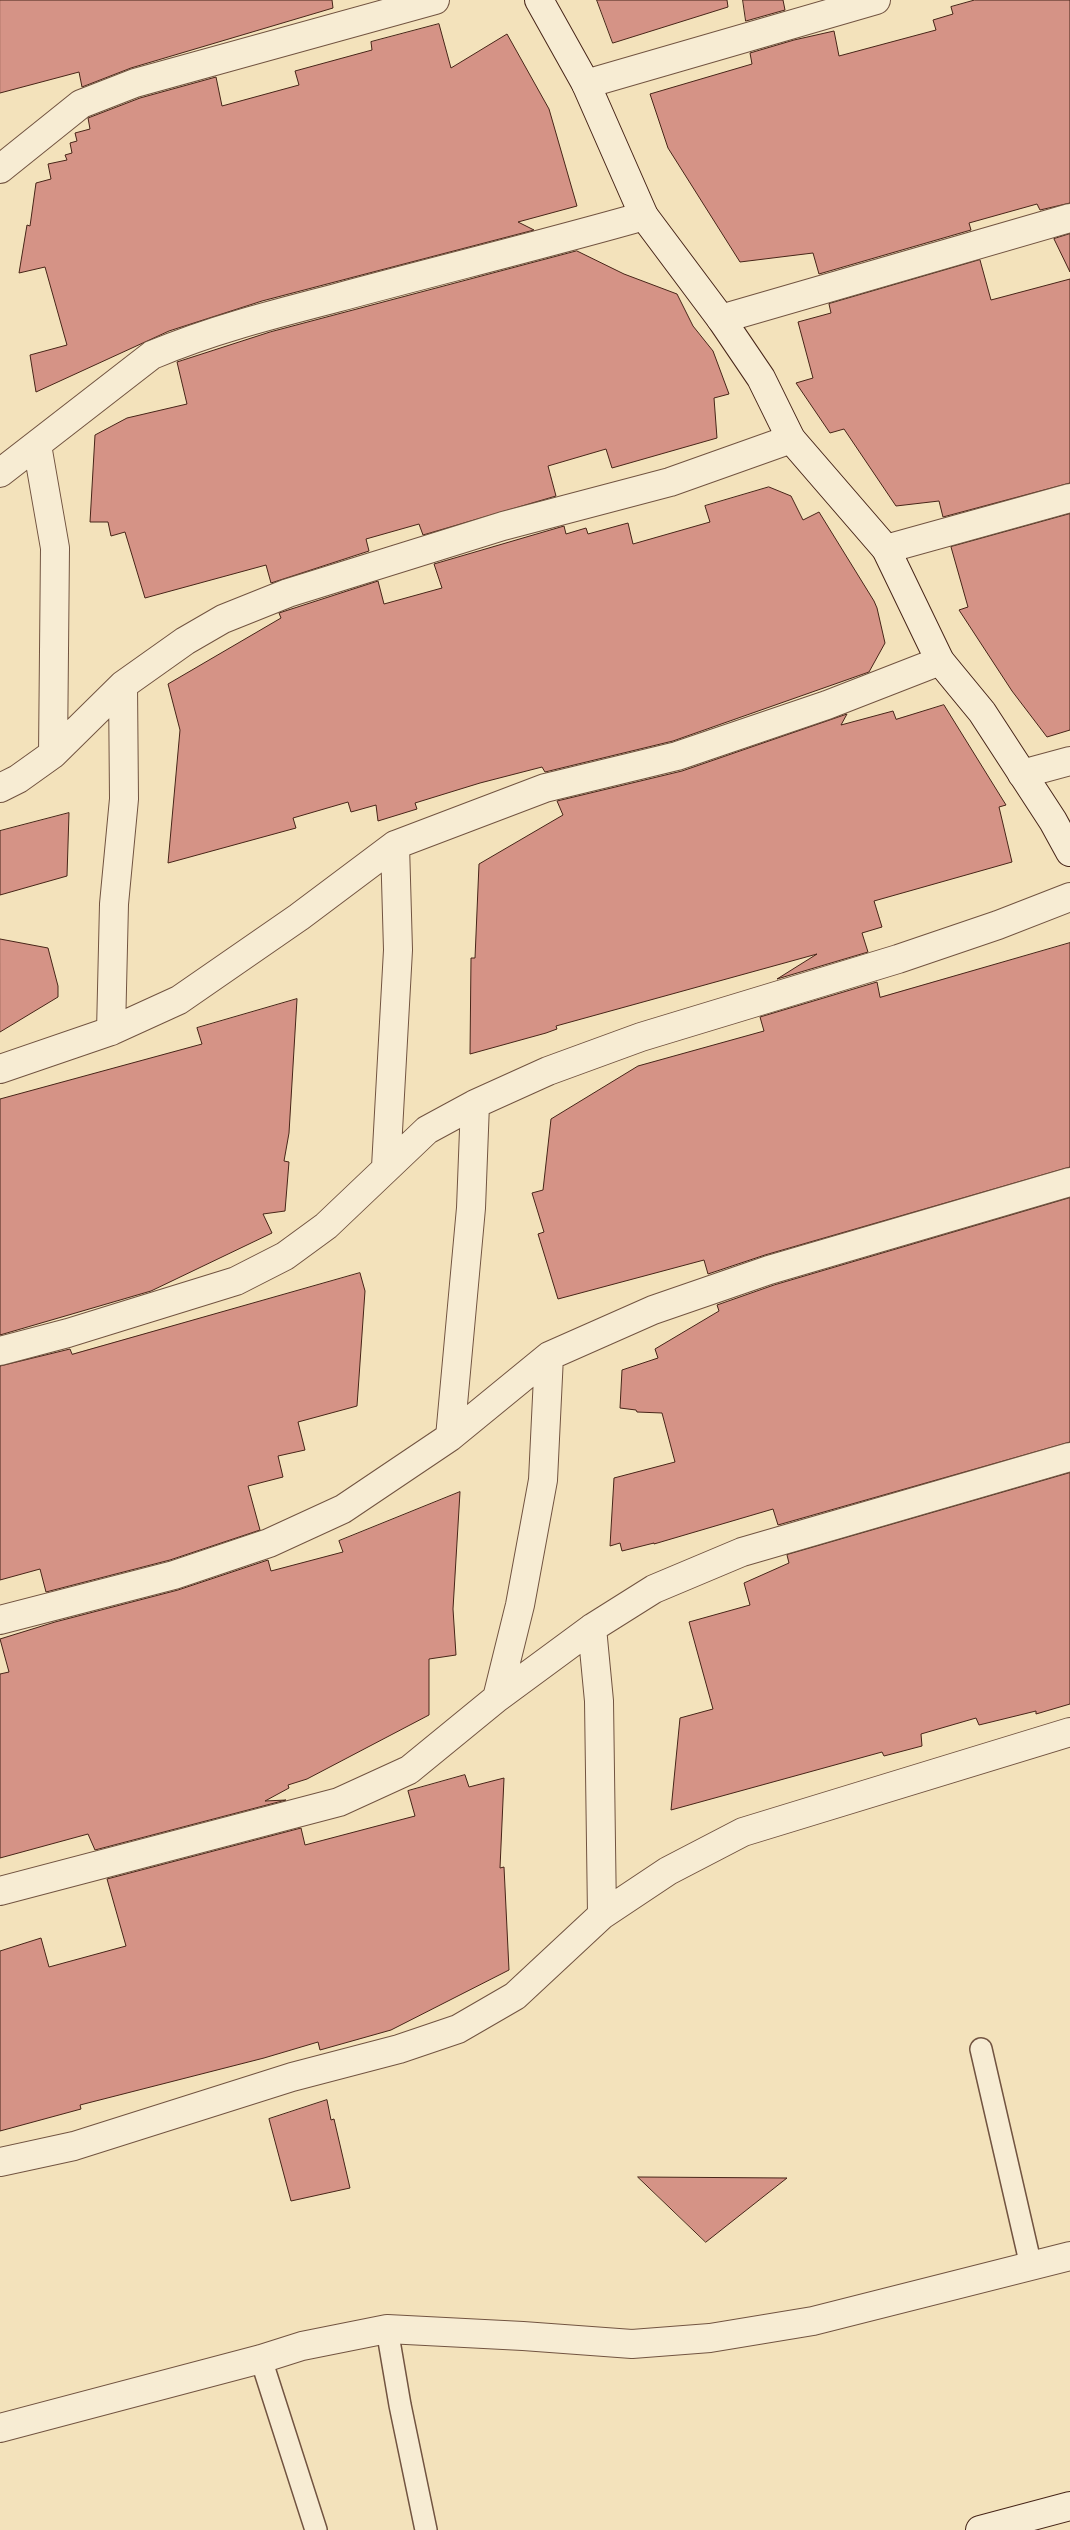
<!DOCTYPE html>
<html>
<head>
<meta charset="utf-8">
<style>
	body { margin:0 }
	canvas { display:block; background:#f3e2bb }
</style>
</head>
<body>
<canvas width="1070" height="2530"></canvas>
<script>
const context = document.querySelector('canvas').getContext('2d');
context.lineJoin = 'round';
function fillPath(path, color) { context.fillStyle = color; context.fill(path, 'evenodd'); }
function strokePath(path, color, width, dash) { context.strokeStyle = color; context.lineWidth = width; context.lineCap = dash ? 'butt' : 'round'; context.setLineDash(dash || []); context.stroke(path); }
const building = new Path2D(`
	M0 0H332L333 8 131 68 82 87 79 72 0 93Z
	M597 0H727L728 7 613 43Z
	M743 0H783L785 10 746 21Z
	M975 0H1070V203L1040 210 1037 204 969 223 971 230 819 274 813 253 740 262 668 148 650 94 752 64 750 53 794 40 834 31 839 56 936 30 933 20 953 14 951 7Z
	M439 24 451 68 507 34 549 109 577 206 518 222 534 230 262 301 169 331 36 392 30 355 67 345 45 267 19 273 27 225 30 226 36 183 51 179 48 164 67 160 65 155 72 153 70 143 77 141 75 133 90 129 88 118 140 98 216 77 222 106 299 85 295 71 372 50 371 42Z
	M1070 234V272L1054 239Z
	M577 251 624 274 677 294 693 326 713 351 729 394 714 398 717 438 612 468 606 449 548 466 556 496 423 535 419 524 366 539 369 551 271 583 266 565 145 598 125 532 111 536 108 522H90L95 435 127 418 187 404 177 362 270 332Z
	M980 260 991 300 1070 279V483L943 517 939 501 896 506 844 429 830 433 796 383 813 378 798 322 831 313 829 304Z
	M769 487 791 496 803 520 819 512 874 601 877 608 885 643 869 672 673 741 545 772 542 767 480 783 415 803 417 809 378 821 376 805 351 812 348 802 293 818 296 828 168 863 180 730 168 684 281 618 279 613 378 581 384 604 442 588 434 564 564 526 566 534 586 528 588 534 628 523 633 544 710 522 705 506Z
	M1070 514V730L1047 737 1012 691 959 610 968 607 951 547Z
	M944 705 1006 805 999 807 1012 862 874 901 882 927 862 933 868 952 777 979 817 954 556 1026 557 1029 546 1033 470 1054 471 958H475L479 864 563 815 557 801 682 771 847 714 841 725 893 711 896 719Z
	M69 813 67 876 0 895V831Z
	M0 939 48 948 58 986V997L0 1032Z
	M1070 943V1167L765 1255 708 1274 704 1260 558 1299 538 1234 544 1232 532 1193 543 1190 551 1119 638 1066 764 1031 760 1017 877 982 880 997Z
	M297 999 289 1133 284 1161 289 1162 285 1211 263 1214 272 1233 151 1291 0 1335V1099L202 1044 197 1028Z
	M1070 1198V1442L778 1525 773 1509 654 1544V1543L622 1551 620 1543 610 1546 614 1478 675 1462 662 1413 637 1412 636 1410 620 1408 622 1370 658 1358 655 1349 719 1311 717 1305 774 1285Z
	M360 1273 365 1291 357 1406 298 1422 305 1450 278 1456 283 1477 248 1486 260 1530 170 1560 46 1592 40 1569 0 1580V1366L70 1349 72 1354Z
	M1070 1473V1704L1036 1714V1711L979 1725 976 1718 921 1734 922 1746 884 1756 882 1752 671 1810 680 1718 713 1709 689 1622 750 1605 744 1583 789 1563 787 1555Z
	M460 1492 453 1609 456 1655 429 1659V1715L307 1779 288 1785 289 1788 265 1801 286 1800 95 1850 88 1834 0 1858V1674L9 1672 0 1639 55 1622 178 1590 268 1560 271 1571 343 1552 339 1541Z
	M465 1775 469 1787 504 1778 500 1868 504 1867 509 1970 391 2030 320 2050 318 2042 264 2058 80 2105 81 2109 0 2131V1951L41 1938 49 1967 126 1946 107 1879 301 1828 305 1845 415 1816 408 1791Z
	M327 2100 331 2120 334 2119 350 2188 291 2201 269 2119Z
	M638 2177 787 2178 706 2242Z`);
const lane = new Path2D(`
	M981 2049 1031 2266
	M387 2329 400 2405 426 2530
	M261 2359 316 2530`);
const street = new Path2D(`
	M586 84 876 0
	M0 169 81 104 135 83 435 0
	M721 319 1070 218
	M37 445 55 548 53 754
	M0 473 152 355C211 330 274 314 336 298 439 270 542 245 644 216
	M886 549 1070 498
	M1022 774 1070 761
	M0 788 18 779 53 754 123 685 185 641 223 619 288 593 503 526 670 482 791 439
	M111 1031 114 904 124 799 123 685
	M0 1069 111 1031 179 1000 299 917 395 845 545 788 677 756 827 705 940 661
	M386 1167 398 950 395 845
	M0 1351 68 1333 236 1281 285 1256 326 1226 427 1130 475 1104 548 1071 641 1037 898 959 998 925 1070 897
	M450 1437 471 1208 475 1104
	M0 1620 174 1575 269 1543 343 1509 450 1437 549 1356 653 1310 769 1270 1070 1182
	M592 1628 599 1701 602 1915
	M497 1698 520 1605 543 1480 549 1356
	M0 1891 339 1802 409 1770 497 1698 592 1628 654 1589 742 1552 1070 1457
	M0 2162 74 2146 292 2077 399 2049 458 2029 515 1996 602 1915 668 1871 743 1832 1070 1732
	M0 2428 261 2359 302 2346 387 2329 523 2336 632 2344 710 2338 813 2321 1070 2256`);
const secondary = new Path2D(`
	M539 0 586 84 644 216 721 319 761 378 791 439 886 549 940 661 982 712 1053 821 1070 852
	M980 2530 1070 2506`);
fillPath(building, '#d59386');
strokePath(building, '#472518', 1);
strokePath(lane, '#725441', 24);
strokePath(street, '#725441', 30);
strokePath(secondary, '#472518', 30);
strokePath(lane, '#f7ecd3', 21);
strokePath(street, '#f7ecd3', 28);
strokePath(secondary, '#f7ecd3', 28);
</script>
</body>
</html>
